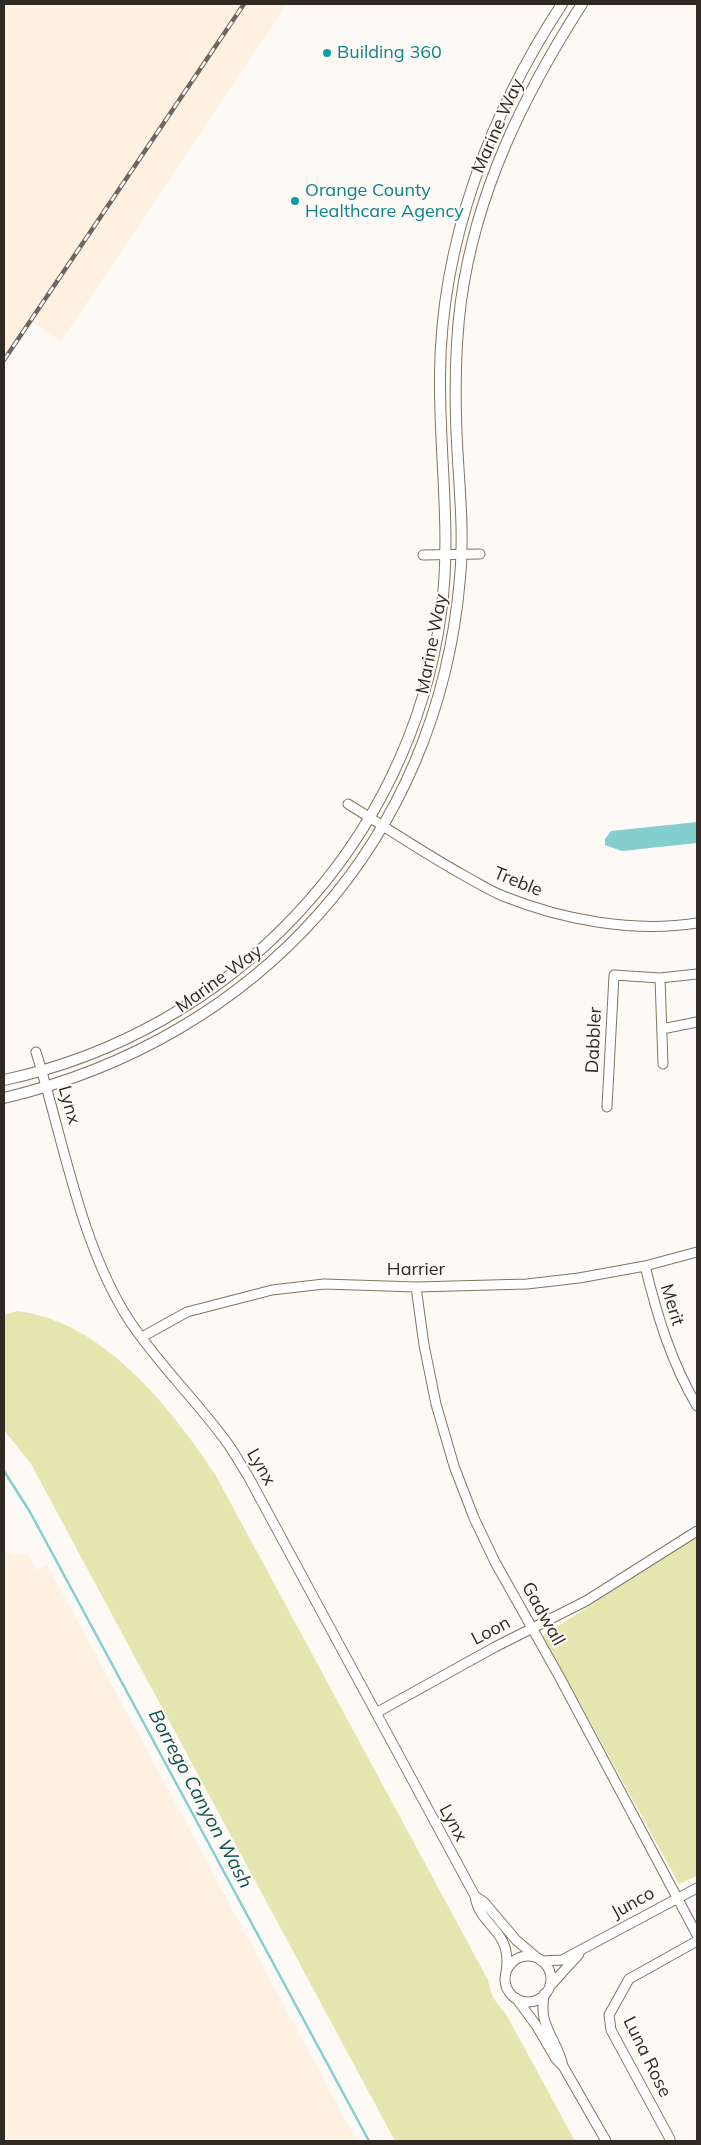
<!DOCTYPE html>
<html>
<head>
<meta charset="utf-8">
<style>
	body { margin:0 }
	#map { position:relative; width:701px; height:2145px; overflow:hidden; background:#fdfaf6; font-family:Mulish,sans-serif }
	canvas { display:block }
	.frame { position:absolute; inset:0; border:5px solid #302a23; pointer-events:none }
</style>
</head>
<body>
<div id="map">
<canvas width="701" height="2145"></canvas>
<div class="frame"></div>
</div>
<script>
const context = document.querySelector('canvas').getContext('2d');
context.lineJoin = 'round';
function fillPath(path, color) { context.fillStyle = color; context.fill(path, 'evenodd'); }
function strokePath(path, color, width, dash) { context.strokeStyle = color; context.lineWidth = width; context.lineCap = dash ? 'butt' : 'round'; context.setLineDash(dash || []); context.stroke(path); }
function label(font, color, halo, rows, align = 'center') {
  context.font = font + ' Mulish,sans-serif'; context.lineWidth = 4; context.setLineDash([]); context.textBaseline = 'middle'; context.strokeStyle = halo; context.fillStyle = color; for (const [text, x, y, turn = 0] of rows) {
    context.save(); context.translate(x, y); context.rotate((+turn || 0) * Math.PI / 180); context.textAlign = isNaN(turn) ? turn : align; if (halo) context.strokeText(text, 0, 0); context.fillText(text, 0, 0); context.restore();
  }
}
const built = new Path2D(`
	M4 4H287L61 341 32 322 4 363Z
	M4 1550 13 1556 28 1554 37 1570 47 1564 357 2141H4Z`);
const green = new Path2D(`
	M17 1311C103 1321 170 1407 215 1474L488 1980C490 1995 496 2003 506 2014L575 2141H395L31 1464 4 1430V1315Z
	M697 1536V1876L679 1884 543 1636Z`);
const water = new Path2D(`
	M697 822V843L622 851 605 845V839L611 831Z`);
const stream = new Path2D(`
	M4 1471 30 1512 369 2141`);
const minor = new Path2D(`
	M423 555 480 554
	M348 804C387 828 425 854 465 876 478 883 490 891 503 896 563 920 633 933 697 923
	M660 978 663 1064
	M662 1029 697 1022
	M36 1052C63 1138 80 1244 129 1320 158 1364 197 1401 228 1444 235 1454 241 1465 248 1476L475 1896C480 1929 513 1928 506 1973
	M607 1107 614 975 660 978 697 974
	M645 1266C657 1315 671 1362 697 1406
	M416 1287 424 1345 436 1404 454 1466 474 1518 495 1562 559 1676 697 1935
	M142 1337 187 1312 272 1290 324 1284 416 1287 527 1284 579 1278 645 1266 697 1252
	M376 1713 495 1647 586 1601 697 1531
	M475 1896 484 1902 516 1940 536 1957
	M505 1979a23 23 0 1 1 46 0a23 23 0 1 1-46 0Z
	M541 1961 562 1960 697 1888
	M550 1986 579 1954
	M544 1994C543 2002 542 2010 544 2018 548 2035 559 2047 563 2066
	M516 1998 536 2025 556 2059 563 2066 606 2141
	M670 2139 611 2030 609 2015 629 1979 697 1941`);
const major = new Path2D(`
	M4 1080C231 1032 410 844 441 613 452 534 439 455 440 375 441 242 490 114 562 4
	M4 1098C258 1038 438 840 460 578 465 523 457 470 456 416 455 378 456 339 461 301 476 192 523 96 582 4`);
const rail = new Path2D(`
	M4 360 244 4`);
const markers = [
	[327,53,5,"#0f9aa8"],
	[295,201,5,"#0f9aa8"]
];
const cultureNames = [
	["Building 360",337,53],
	["Orange County",305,191],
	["Healthcare Agency",305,212]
];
const streetNames = [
	["Marine Way",498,126,-66],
	["Marine Way",432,644,-79],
	["Treble",518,882,22],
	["Marine Way",219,979,-36],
	["Dabbler",594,1040,-87],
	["Lynx",69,1105,74],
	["Harrier",416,1270],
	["Merit",672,1305,73],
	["Lynx",261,1467,60],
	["Gadwall",543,1614,61],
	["Loon",491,1631,-28],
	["Lynx",453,1823,62],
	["Junco",633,1903,-29],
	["Luna Rose",647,2057,64]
];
const waterNames = [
	["Borrego Canyon Wash",200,1799,62]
];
fillPath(built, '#fef1e2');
fillPath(green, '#e3e7af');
fillPath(water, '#84cecf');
strokePath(stream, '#84cecf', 2.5);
strokePath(minor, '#827463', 11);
strokePath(major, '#827463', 12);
strokePath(minor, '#fff', 9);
strokePath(major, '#fff', 10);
strokePath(rail, '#6b6660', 4.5);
strokePath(rail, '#fdfaf6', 2.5, [8]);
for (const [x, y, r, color] of markers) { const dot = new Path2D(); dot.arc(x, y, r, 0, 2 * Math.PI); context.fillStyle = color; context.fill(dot); strokePath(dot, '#fdfaf6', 2); }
label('18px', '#0d838f', '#fdfaf6', cultureNames, 'left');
label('18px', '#302a23', '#fdfaf6', streetNames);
label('italic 19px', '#0d5051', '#fdfaf6', waterNames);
</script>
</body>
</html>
